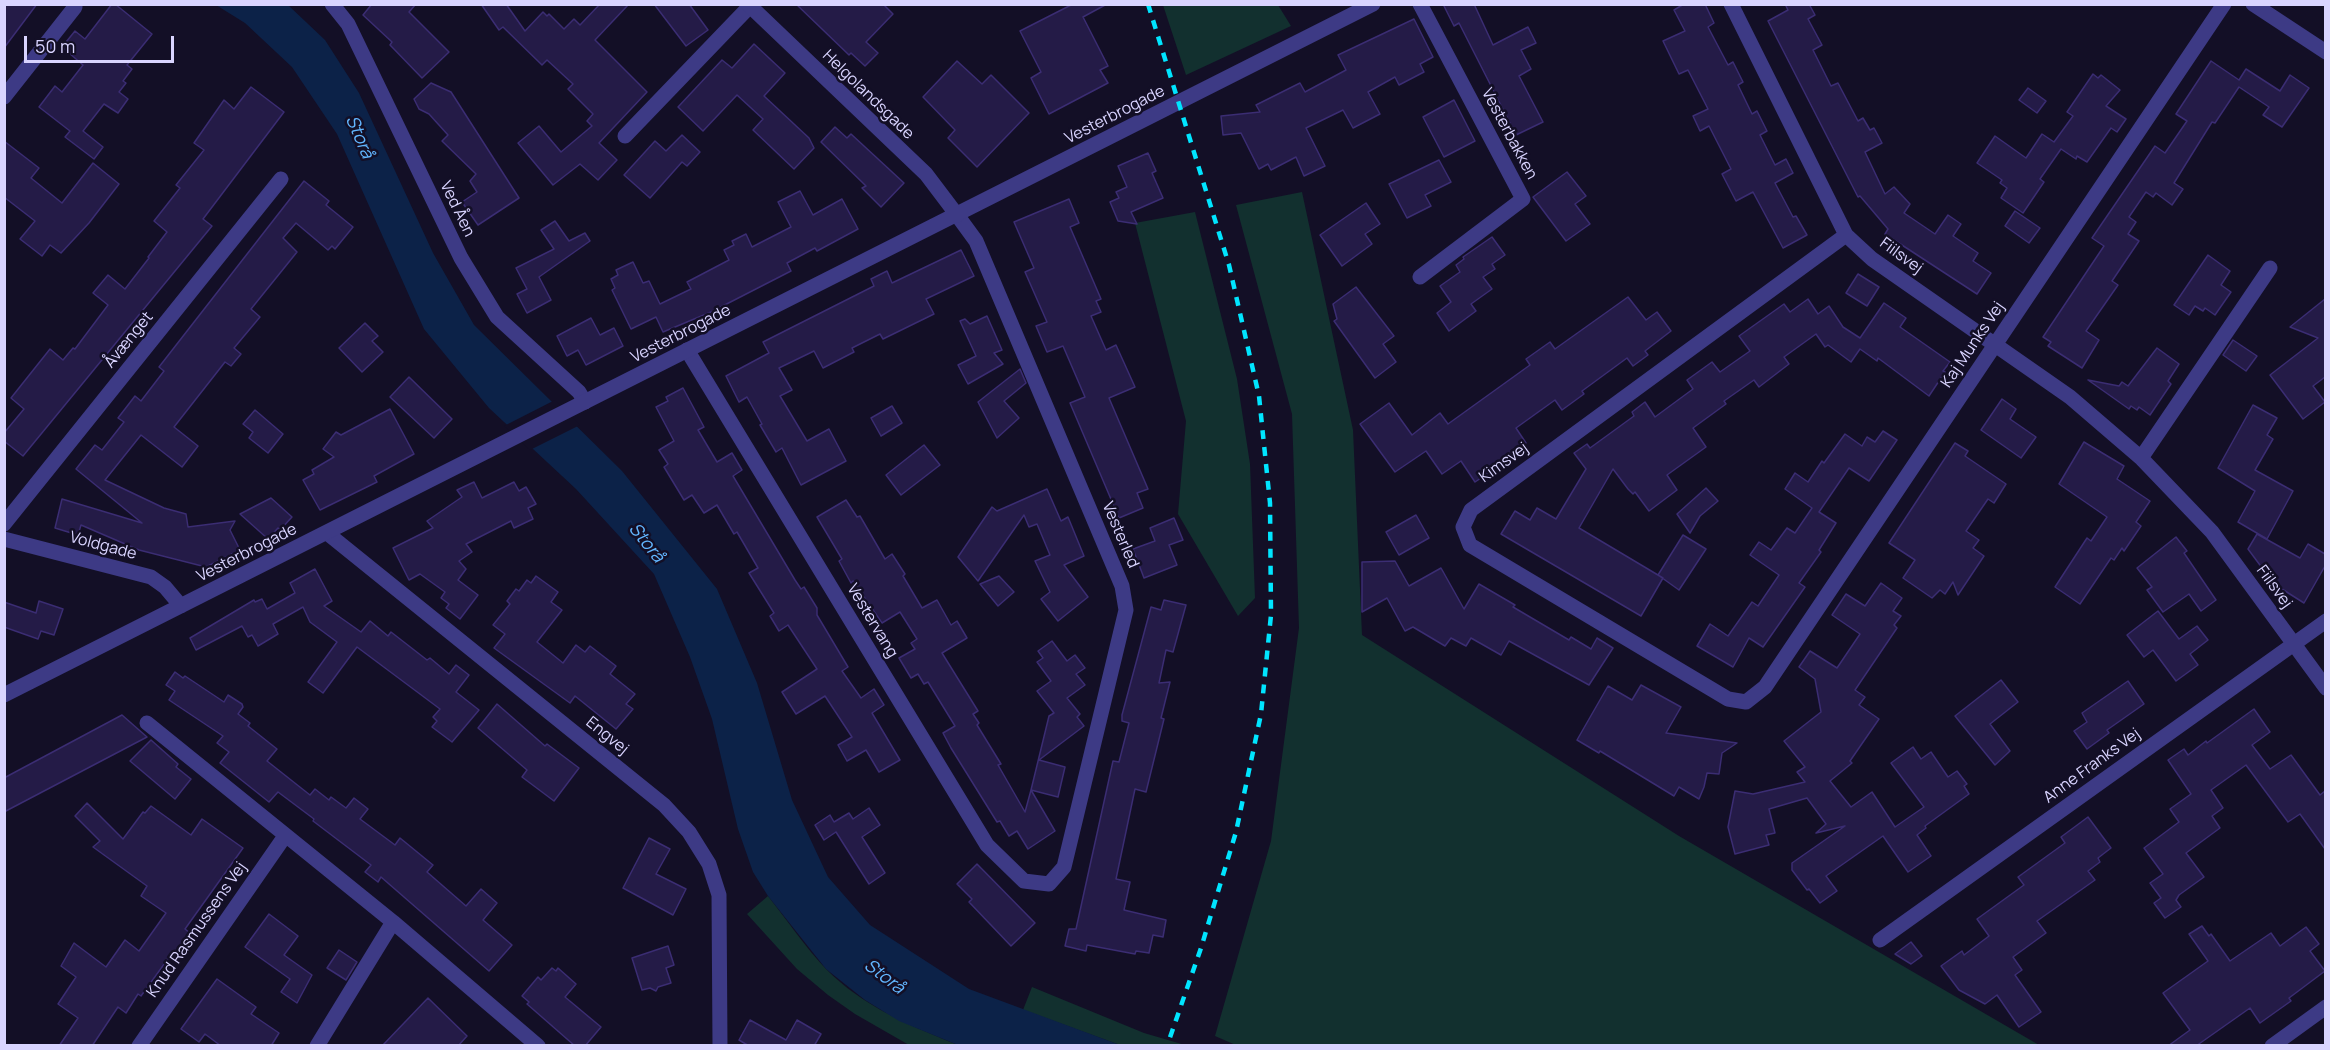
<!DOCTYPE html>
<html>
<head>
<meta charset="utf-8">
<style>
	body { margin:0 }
	#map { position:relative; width:2330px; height:1050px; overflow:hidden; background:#130f26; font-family:Manrope,sans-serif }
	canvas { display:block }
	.frame { position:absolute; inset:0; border:6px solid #d9d4ff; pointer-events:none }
	.scale { position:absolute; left:24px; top:36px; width:150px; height:27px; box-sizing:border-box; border:3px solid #d9d4ff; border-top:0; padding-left:8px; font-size:18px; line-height:21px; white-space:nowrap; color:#d9d4ff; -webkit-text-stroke:4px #130f26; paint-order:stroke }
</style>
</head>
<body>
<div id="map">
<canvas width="2330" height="1050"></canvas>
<div class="frame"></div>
<div class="scale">50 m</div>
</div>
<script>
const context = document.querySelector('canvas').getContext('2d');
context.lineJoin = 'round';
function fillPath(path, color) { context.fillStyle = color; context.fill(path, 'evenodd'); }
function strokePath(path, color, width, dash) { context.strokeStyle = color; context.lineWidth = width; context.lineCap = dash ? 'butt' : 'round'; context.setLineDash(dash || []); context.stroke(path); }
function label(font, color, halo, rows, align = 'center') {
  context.font = font + ' Manrope,sans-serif'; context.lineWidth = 5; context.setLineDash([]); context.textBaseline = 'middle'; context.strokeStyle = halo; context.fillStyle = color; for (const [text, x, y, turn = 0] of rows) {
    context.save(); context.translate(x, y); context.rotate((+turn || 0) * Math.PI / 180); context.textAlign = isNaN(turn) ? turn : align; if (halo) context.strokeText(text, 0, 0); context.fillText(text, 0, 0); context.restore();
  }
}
const green = new Path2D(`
	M1163 5H1278L1291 26 1186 75Z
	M1302 192 1353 430 1362 635 1679 836 2039 1045 1238 1046 1215 1036 1271 841 1299 628 1292 414 1236 205Z
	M1195 212 1237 379 1250 464 1255 598 1238 616 1178 514 1186 421 1135 223Z
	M768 896C787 920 805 947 826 969 862 1006 911 1026 958 1045H909L855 1014 828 995 797 969 747 914Z
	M1032 987 1144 1033 1185 1045H1120L1023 1010Z`);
const water = new Path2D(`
	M216 5H288L325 40 359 93 433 253 474 325 622 471 717 589 757 683 792 800 828 877 870 925 969 989 1120 1045H958L899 1021 865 1000 826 969 768 896 753 872 738 829 712 719 690 657 654 574 576 489 489 408 424 329 337 134 292 67 245 23Z`);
const pier = new Path2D(`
	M555 400 580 425 530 450 504 426Z`);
const building = new Path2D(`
	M4 4H37L4 48Z
	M112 4H115L152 34 127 65 132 69 123 81 126 83 119 92 128 99 118 113 104 104 83 131 103 147 94 159 65 137 70 131 39 107 55 86 62 92 83 65 62 47 75 31 85 39Z
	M372 4H416L409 12 449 52 422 78 390 45 392 42 363 15Z
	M481 4H506L525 31 543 12 547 16 549 14 564 29 574 19 580 25 600 4H629L595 40 647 92 599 143 617 160 598 180 580 164 553 185 518 143 539 126 561 152 592 126 587 121 593 114 568 89 573 84 547 60 542 65 503 27 499 30Z
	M654 4H689L708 30 686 46Z
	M796 4H883L893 14 866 42 878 53 865 66 851 53 849 55Z
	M1073 4H1107L1083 17 1108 66 1100 70 1108 83 1049 114 1031 78 1041 72 1020 31Z
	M1443 4H1474L1493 45 1528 27 1536 43 1521 50 1531 69 1519 76 1543 122 1516 135 1459 23 1454 26Z
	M1684 4H1705L1714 23 1708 27 1728 65 1733 62 1743 82 1738 85 1752 114 1757 111 1767 131 1760 135 1775 165 1786 159 1793 173 1775 183 1793 217 1796 216 1807 235 1783 248 1753 192 1736 201 1722 174 1731 169 1709 126 1700 131 1693 116 1708 109 1688 70 1679 74 1663 41 1685 31 1674 10Z
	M1785 4H1809L1815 15 1808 19 1822 45 1813 50 1831 86 1838 83 1858 121 1863 118 1870 130 1874 128 1882 143 1865 152 1885 194 1894 187 1910 204 1904 213 1935 234 1948 215 1961 224 1953 236 1978 253 1973 261 1991 273 1977 294 1885 234 1888 229 1860 196 1858 197 1768 21 1788 10Z
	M1414 19 1433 57 1420 64 1424 72 1399 85 1395 77 1368 92 1380 114 1353 128 1343 110 1306 128 1325 166 1304 176 1296 157 1271 170 1268 164 1259 169 1241 133 1223 135 1221 116 1260 112 1256 105 1300 83 1305 92 1346 70 1338 55Z
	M754 44 785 73 764 96 809 138 814 148 794 169 753 130 763 119 737 95 703 131 678 107 722 60 732 68Z
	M957 61 982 84 991 75 1029 113 977 167 948 138 955 130 923 97Z
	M2211 61 2239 80 2246 69 2280 91 2290 75 2309 88 2282 127 2263 115 2269 107 2239 87 2215 123 2212 122 2174 183 2183 189 2172 205 2156 193 2153 197 2146 192 2129 217 2136 222 2128 234 2139 241 2112 281 2118 285 2086 331 2099 340 2082 368 2048 346 2051 342 2043 337 2104 246 2092 238 2155 146 2165 153 2187 121 2176 114Z
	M2093 74 2098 78 2101 75 2120 90 2106 106 2126 119 2117 132 2111 128 2087 162 2077 156 2076 159 2061 149 2040 179 2044 182 2023 213 2001 198 2007 188 2000 183 2002 180 1977 163 1995 136 2026 158 2042 134 2054 142 2073 116 2067 112Z
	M431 83 451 92 519 198 478 225 462 202 477 192 470 181 476 174 442 141 448 135 429 114 419 109 414 99Z
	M251 87 284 112 203 219 212 226 23 456 4 441V433L24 409 11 398 50 349 63 360 73 348 75 349 108 305 93 293 108 275 125 289 149 258 148 257 167 232 154 221 180 188 176 185 204 150 194 143 224 100 234 109Z
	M2028 88 2046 101 2037 113 2019 100Z
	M1454 100 1475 141 1444 157 1423 117Z
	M835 127 847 138 851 134 904 183 881 207 862 188 866 186 821 142Z
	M682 135 700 152 687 166 682 162 650 198 624 175 655 141 666 151Z
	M4 141 39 168 31 178 62 203 93 163 119 184 89 223 61 253 50 245 42 256 20 239 35 221 4 197Z
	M1148 153 1156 171 1152 173 1163 198 1131 212 1137 224 1118 221 1110 202 1119 198 1116 192 1127 187 1118 166Z
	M1439 160 1451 182 1425 195 1431 206 1407 218 1389 184Z
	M1567 172 1586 196 1575 204 1590 224 1566 241 1533 197Z
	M304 181 329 201 326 205 353 227 335 249 332 246 328 250 296 223 283 238 297 252 251 309 260 317 234 348 241 354 231 366 225 362 174 427 198 446 182 467 141 435 105 480 164 508 186 514 188 527 235 521 230 530 240 550 206 567 139 550 81 525 78 535 55 528 62 499 142 523 76 469 95 445 102 450 124 422 118 418 135 396 141 401 164 371 159 367Z
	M800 191 813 215 842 199 858 229 817 251 815 248 787 263 791 271 711 312 663 332 656 317 631 329 612 290 615 288 611 279 618 275 616 270 633 262 643 283 649 281 660 304 691 289 687 282 729 260 724 250 734 245 732 241 746 234 752 247 791 227 778 202Z
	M1069 199 1079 223 1070 227 1101 299 1096 301 1101 312 1091 316 1106 350 1116 345 1135 387 1109 398 1148 489 1137 493 1143 508 1119 518 1070 403 1085 397 1063 346 1047 352 1036 326 1047 322 1025 272 1034 268 1014 222Z
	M1366 203 1380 224 1365 234 1372 244 1342 266 1320 235Z
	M2015 211 2040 228 2029 243 2005 226Z
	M555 221 569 241 585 233 590 241 539 277 551 300 527 313 517 294 527 289 516 268 554 249 541 230Z
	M1492 237 1505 255 1492 264 1495 269 1483 277 1492 289 1471 304 1476 311 1449 331 1437 313 1451 302 1440 286 1460 272 1456 265 1464 259 1463 257Z
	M961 250 974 276 926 299 934 314 883 339 880 334 852 348 854 352 823 368 814 351 779 368 792 390 780 396 807 441 829 429 846 461 801 485 782 448 776 452 760 425 762 424 747 397 739 402 726 376 769 353 763 342 874 286 871 279 887 271 892 283Z
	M2208 255 2230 271 2221 285 2231 292 2215 315 2205 308 2203 311 2195 306 2189 315 2174 305Z
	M1858 274 1879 287 1867 306 1846 293Z
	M1356 287 1394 336 1383 344 1396 362 1375 378 1334 321 1337 319 1333 304Z
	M1628 297 1646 320 1657 312 1671 331 1645 351 1648 355 1633 366 1627 358 1582 391 1584 394 1562 410 1555 400 1516 428 1526 443 1497 463 1499 466 1475 482 1461 461 1442 474 1426 451 1395 472 1360 424 1389 403 1412 435 1440 413 1448 424 1530 365 1526 359 1550 342 1555 349Z
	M1808 299 1818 314 1829 306 1843 327 1860 338 1884 303 1906 318 1900 327 1950 362 1943 371 1945 372 1929 396 1878 358 1877 361 1860 349 1851 362 1828 345 1825 347 1816 334 1784 357 1789 364 1759 387 1754 380 1724 401 1726 404 1693 428 1706 447 1667 475 1677 490 1649 511 1635 492 1633 494 1628 489 1613 469 1579 528 1663 578 1641 616 1501 534 1515 511 1530 520 1537 508 1556 519 1586 469 1574 453 1587 444 1590 448 1634 416 1632 412 1645 402 1655 417 1693 389 1687 380 1712 362 1720 372 1750 351 1739 336 1784 304 1790 312Z
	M2325 299V377L2313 386 2325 402 2303 419 2270 375 2318 338 2290 327Z
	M987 316 1002 350 994 353 1003 364 968 384 958 365 976 356 960 321 965 319 970 324Z
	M591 318 600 335 614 328 623 346 586 365 578 350 567 356 557 336Z
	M365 323 378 336 372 341 383 352 362 372 339 348Z
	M2233 340 2257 356 2246 371 2223 355Z
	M2157 348 2179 364 2168 381 2171 384 2150 415 2139 407 2137 410 2131 406 2129 409 2088 380 2119 386 2122 382 2128 386Z
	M1020 369 1026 383 1004 401 1019 418 997 438 978 402Z
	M409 377 452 419 434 438 390 397Z
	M683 388 704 427 698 430 717 462 732 453 742 470 733 476 795 580 801 589 804 587 817 608V615L848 667 842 671 861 698 874 689 884 705 872 713 900 760 879 772 866 750 847 761 838 745 852 737 825 696 796 714 782 692 817 669 788 625 779 631 770 616 774 613 749 573 758 568 737 532 734 534 717 505 704 513 692 495 684 500 664 467 668 464 659 450 674 441 656 407 668 401 666 397Z
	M2002 399 2016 409 2010 419 2036 437 2021 458 1981 430Z
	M2253 405 2277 418 2267 435 2273 439 2255 470 2293 491 2267 539 2238 522 2255 491 2218 468Z
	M892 406 902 423 881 436 871 418Z
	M390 409 414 454 374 476 377 482 320 510 303 480 314 474 312 470 334 457 323 449 336 432 341 435Z
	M255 410 283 434 268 453 249 438 253 432 243 424Z
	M1883 431 1897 440 1869 481 1849 468 1819 512 1836 523 1819 550 1821 552 1799 583 1805 587 1763 647 1749 638 1733 667 1697 646 1710 624 1728 636 1752 602 1758 606 1779 575 1750 555 1759 542 1771 550 1787 528 1795 533 1812 508 1785 489 1795 473 1808 482 1822 461 1824 463 1845 434 1862 446 1867 437 1875 442Z
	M2084 442 2124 466 2117 479 2150 501 2136 522 2141 526 2124 551 2122 548 2114 560 2111 558 2080 604 2055 587 2087 538 2091 541 2107 517 2059 484Z
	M1955 443 1968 451 1965 456 2006 484 1994 503 1988 499 1966 531 1979 540 1973 548 1984 556 1958 595 1953 582 1945 594 1940 590 1932 598 1903 578 1915 560 1889 543Z
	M924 445 940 465 901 495 886 475Z
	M474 482 482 498 514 482 519 491 526 487 536 504 528 508 533 519 514 528 511 521 466 544 472 552 459 561 466 569 458 580 478 595 460 619 446 608 449 604 441 598 445 592 420 574 409 580 393 548 433 528 427 521 462 497 457 490Z
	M1706 488 1718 501 1700 516 1690 533 1677 514Z
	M1047 489 1061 521 1068 517 1084 556 1064 565 1088 597 1058 621 1041 599 1050 592 1035 561 1050 555 1037 524 1029 527 1024 515 978 581 958 557 992 507 997 511Z
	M271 498 292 517 280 530 278 528 268 539 240 514Z
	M846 500 857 517 860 516 885 559 892 554 905 574 903 576 922 608 937 600 951 625 957 621 967 638 942 653 978 711 973 714 979 723 977 725 1001 764 998 765 1025 812 1031 790 1055 831 1028 849 1017 831 1009 836 1000 821 997 822 951 748 943 733 955 726 928 682 924 684 918 674 911 678 899 658 915 649 911 643 917 639 900 612 882 623 853 581 851 583 839 561 842 559 817 517Z
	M1416 515 1429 538 1399 555 1386 532Z
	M1174 518 1183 540 1169 545 1177 565 1144 578 1133 549 1155 541 1150 528Z
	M2257 534 2300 558 2308 544 2325 554V566L2304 603 2274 584 2248 549Z
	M1683 535 1706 549 1679 590 1658 575Z
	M2176 537 2187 551 2184 553 2216 600 2201 611 2189 594 2163 612 2147 590 2152 587 2137 568Z
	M1395 561 1409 586 1441 568 1464 609 1479 584 1515 605 1513 607 1569 640 1571 637 1591 649 1597 638 1613 648 1589 685 1509 641 1501 655 1471 638 1466 646 1451 638 1445 646 1413 627 1405 631 1387 598 1362 612V562Z
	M315 569 332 601 324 606 361 632 370 621 388 636 391 632 427 660 430 658 449 674 456 665 469 675 456 692 479 710 452 742 432 727 437 721 433 717 440 709 357 647 323 693 308 682 337 642 310 622 303 607 273 624 278 634 258 646 252 635 248 637 242 626 196 650 190 638 254 600 255 602 262 599 267 609 295 593 290 583Z
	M536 576 558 592 551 602 562 610 537 642 563 663 576 645 585 652 590 646 616 666 610 674 635 694 626 704 633 709 616 729 575 696 570 703 494 648 505 634 493 625 510 604 507 601 516 589 519 591 527 580 531 583Z
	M999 576 1014 592 998 606 980 584Z
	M1881 583 1902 598 1893 611 1901 616 1894 625 1897 628 1855 690 1865 697 1859 705 1879 719 1850 761 1852 763 1830 781 1851 807 1872 792 1895 827 1924 807 1891 763 1913 747 1921 759 1931 752 1948 777 1957 771 1967 784 1964 786 1969 794 1925 826 1926 828 1917 835 1931 856 1908 872 1883 836 1826 876 1837 891 1820 903 1809 889 1807 890 1792 870V863L1845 826 1816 833 1826 824 1807 798 1769 809 1775 833 1766 835 1769 845 1735 854 1728 827 1735 791 1753 794 1805 782 1797 772 1805 767 1784 741 1821 712 1815 679 1799 667 1810 651 1837 668 1860 634 1832 615 1846 594 1865 606Z
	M1164 600 1186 605 1173 652 1166 650 1159 683 1170 682 1161 718 1164 719 1146 792 1135 789 1116 879 1130 882 1124 910 1166 920 1163 937 1153 935 1149 953 1136 951 1135 954 1087 945 1086 951 1065 946 1069 929H1076L1113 761 1119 762 1129 723 1122 721V715L1151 607 1161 610Z
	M39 601 63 609 54 635 41 631 38 639 4 627V602L36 613Z
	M2158 611 2179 639 2197 626 2208 640 2190 654 2198 665 2176 681 2153 650 2144 657 2127 635Z
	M1052 641 1067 661 1075 655 1085 668 1076 674 1085 685 1067 698 1080 714 1077 717 1084 726 1039 760 1065 767 1058 797 1031 790 1049 716 1054 713 1037 691 1051 681 1037 662 1043 658 1038 651Z
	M175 672 183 678 185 676 224 702 228 695 242 704 243 707 238 714 250 723 248 726 277 749 267 761 310 795 315 789 329 800 331 797 346 808 354 798 368 809 360 819 395 845 400 838 433 865 427 872 466 906 481 889 497 903 483 920 512 945 489 971 381 877 378 882 365 872 371 865 313 821 314 819 278 792 269 802 220 763 229 752 217 743 223 736 169 700 175 691 166 685Z
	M2001 680 2018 702 1990 724 2010 751 1995 765 1955 716Z
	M2128 681 2144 704 2107 730 2109 733 2087 749 2074 731 2087 722 2082 713Z
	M1641 685 1681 707 1666 733 1737 743 1722 753 1719 774 1707 773 1704 787 1699 799 1679 787 1674 796 1600 751 1599 753 1577 740 1608 686 1632 700Z
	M497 704 545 746 547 744 579 768 554 801 522 777 527 770 478 728Z
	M2254 709 2270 732 2252 745 2270 769 2291 755 2320 795 2325 791V849L2300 814 2288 822 2246 765 2211 790 2223 808 2212 816 2220 828 2186 853 2204 877 2179 895 2176 900 2181 907 2165 918 2154 903 2161 898 2150 883 2163 874 2144 848 2179 822 2170 809 2191 794 2168 760 2184 749 2188 755 2206 741 2207 743Z
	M122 715 147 737 4 812V778Z
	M151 740 178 764 176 767 191 779 175 799 130 761Z
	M87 803 123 839 143 812 145 813 151 806 191 835 202 819 243 848 185 929 190 933 172 958 170 956 141 996 138 994 126 1013 118 1007 92 1046H59L78 1018 58 1004 76 977 61 966 74 943 106 967 125 940 139 951 166 913 141 896 147 886 93 847 100 841 75 816Z
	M869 808 880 825 862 837 885 873 869 884 836 832 824 840 815 825 830 815 834 822 849 813 853 819Z
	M2088 817 2111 848 2098 858 2100 862 2088 871 2095 880 2037 921 2046 933 2013 957 2022 970 2015 975 2041 1012 2019 1027 1997 995 1985 1004 1959 990 1941 966 1962 951 1964 955 1989 936 1977 919 2024 885 2018 877 2065 843 2061 837Z
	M649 838 670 849 656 874 686 889 673 915 623 888Z
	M977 864 1035 923 1011 946 969 902 972 899 957 884Z
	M269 914 298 936 284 955 312 975 297 1003 281 992 290 979 245 947Z
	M2202 926 2209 936 2211 934 2230 961 2271 933 2280 946 2306 927 2319 944 2310 951 2325 971 2289 998 2291 1001 2260 1023 2250 1008 2196 1046H2168L2190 1030 2163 993 2208 961 2189 934Z
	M1911 942 1922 956 1911 964 1895 954Z
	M668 946 674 965 666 968 671 983 658 987 656 991 650 988 642 990 632 958Z
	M339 950 357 962 346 980 327 968Z
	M552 968 556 971 558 968 576 984 565 997 601 1027 585 1046H575L527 1004 529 1002 522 996 538 977 541 980Z
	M217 979 256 1007 251 1014 279 1033 271 1046H221L205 1034 199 1042 181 1029Z
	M428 998 467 1036 458 1046H382Z
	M750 1020 786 1040 797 1020 821 1034 814 1046H749L739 1040Z`);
const minor = new Path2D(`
	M332 4 348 24 461 258 497 317 579 392 585 402
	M1731 4 1846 235 1872 259 2070 397 2141 458 2212 532 2326 688
	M2253 4 2326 52
	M4 97 75 7
	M625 136 750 6
	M1846 235 1471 510 1463 527 1470 545 1728 699 1746 702 1765 687 2224 4
	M1420 277 1523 199 1420 4
	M687 350 987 845 1024 881 1049 884 1064 867 1126 610 1122 586 976 241 957 215
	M2141 458 2270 268
	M4 524 281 179
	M327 533 664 805 689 832 709 864 719 895 720 1046
	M147 723 393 922 538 1046
	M1880 940 2326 621
	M139 1046 285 836
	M317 1046 393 922
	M2272 1046 2326 1007`);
const tertiary = new Path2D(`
	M748 4 926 174 957 215
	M4 539 151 577 165 587 181 606
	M4 695 1373 4`);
const rail = new Path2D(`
	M1148 4 1229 265 1259 396 1270 503 1271 615 1261 714 1236 832 1201 948 1167 1046`);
const streetNames = [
	["Helgolandsgade",868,95,44],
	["Vesterbrogade",1115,115,-27],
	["Vesterbakken",1509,134,62],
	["Ved Åen",457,209,64],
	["Fiilsvej",1901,256,36],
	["Vesterbrogade",681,334,-27],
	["Åvænget",129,340,-51],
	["Kaj Munks Vej",1973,345,-56],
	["Kimsvej",1504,463,-36],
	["Vesterled",1120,535,67],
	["Voldgade",103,546,15],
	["Vesterbrogade",247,553,-27],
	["Fiilsvej",2274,587,54],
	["Vestervang",872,621,59],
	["Engvej",607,736,39],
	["Anne Franks Vej",2092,766,-36],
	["Knud Rasmussens Vej",197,930,-55]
];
const waterNames = [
	["Storå",359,137,67],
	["Storå",646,543,51],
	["Storå",884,977,37]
];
fillPath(green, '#12302f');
fillPath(water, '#0c2248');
fillPath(pier, '#130f26');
fillPath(building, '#241b47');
strokePath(building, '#3b2d73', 1.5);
strokePath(minor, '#3d3a85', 15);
strokePath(tertiary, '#3d3a85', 15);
strokePath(rail, '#00e5ff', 4.5, [9, 8]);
label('16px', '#d9d4ff', '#130f26', streetNames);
label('italic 18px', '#62b6ff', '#130f26', waterNames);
</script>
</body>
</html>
